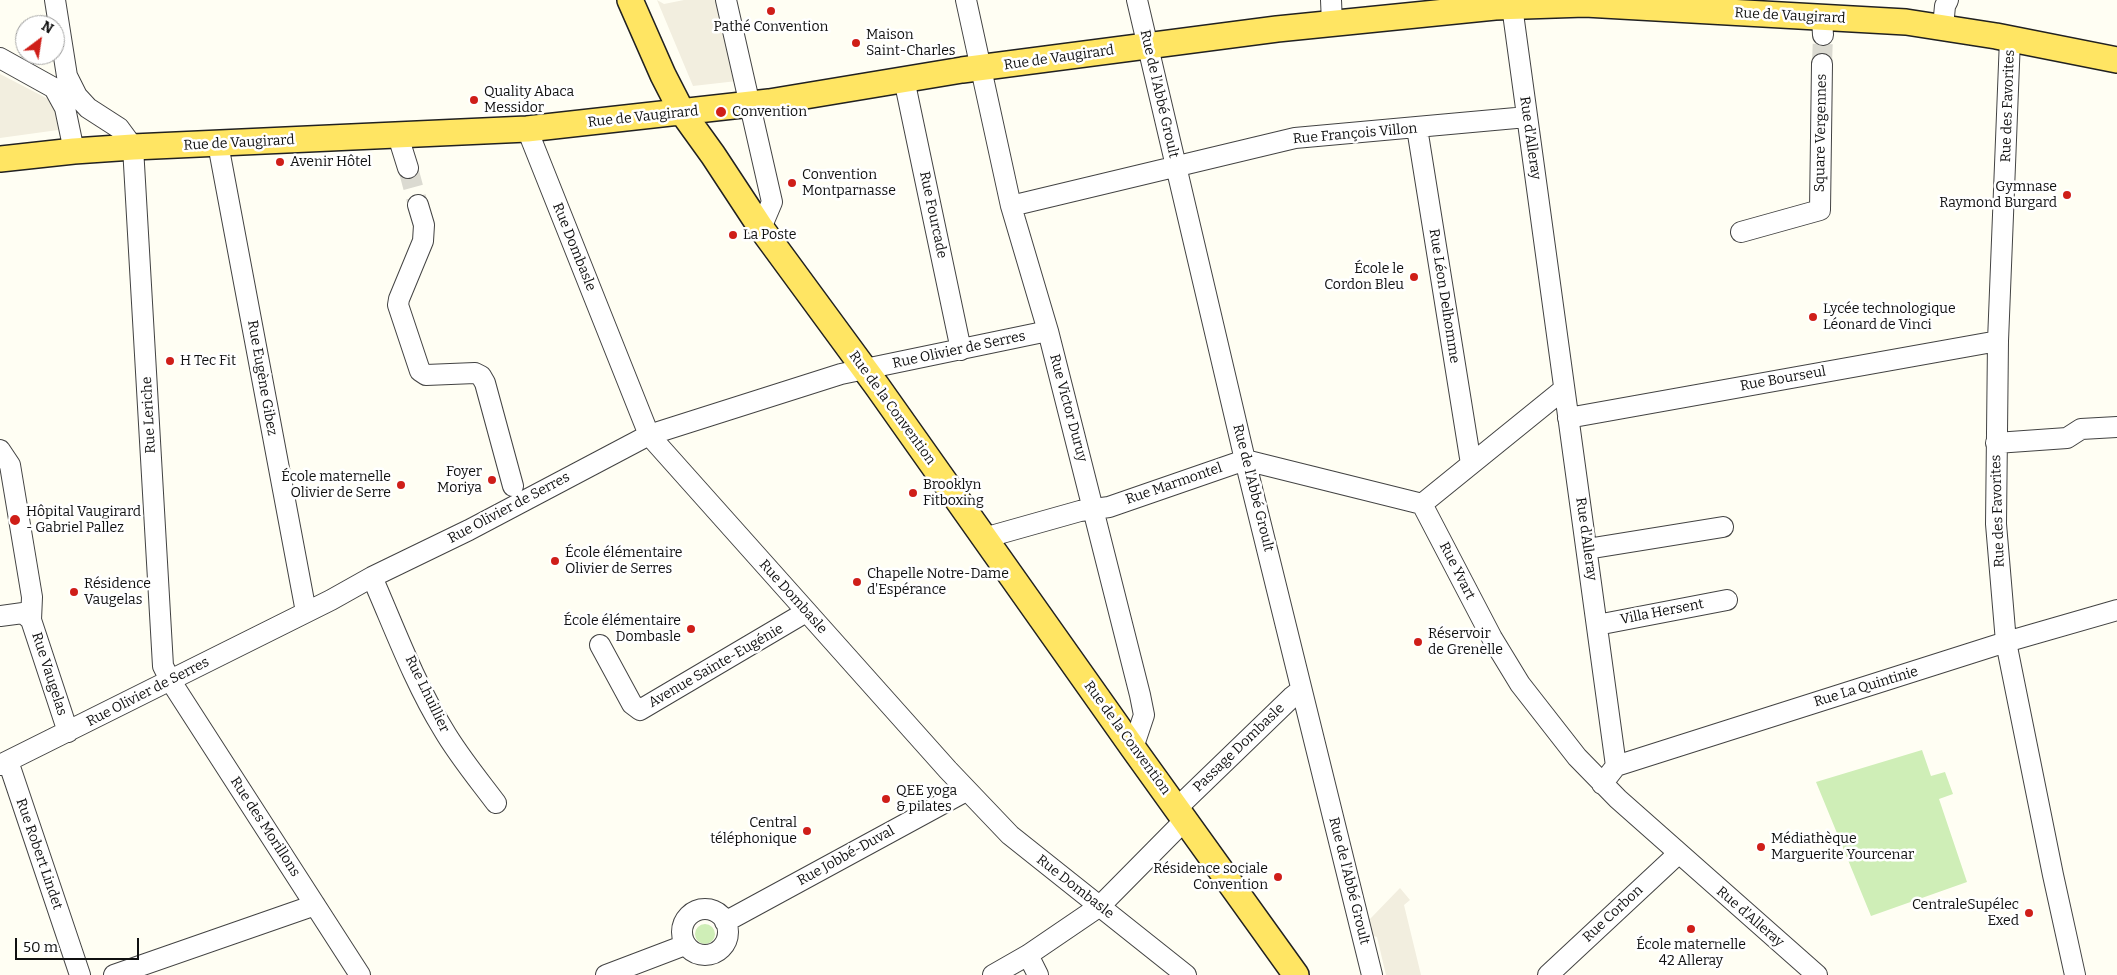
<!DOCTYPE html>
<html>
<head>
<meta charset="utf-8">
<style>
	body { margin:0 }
	#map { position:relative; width:2117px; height:975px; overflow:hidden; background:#fffef3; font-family:Bitter,serif }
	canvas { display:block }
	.north { position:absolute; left:15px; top:15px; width:50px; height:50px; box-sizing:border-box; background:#fff; border:1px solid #9f9f9f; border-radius:50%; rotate:31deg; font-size:14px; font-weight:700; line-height:20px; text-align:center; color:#101010 }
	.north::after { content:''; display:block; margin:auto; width:18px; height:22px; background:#cf1e18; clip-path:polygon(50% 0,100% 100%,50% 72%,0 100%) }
	.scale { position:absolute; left:15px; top:938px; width:124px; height:22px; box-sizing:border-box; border:2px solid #101010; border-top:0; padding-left:6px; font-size:15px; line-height:18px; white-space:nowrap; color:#101010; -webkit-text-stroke:4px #fff; paint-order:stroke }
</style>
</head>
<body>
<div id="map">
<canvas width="2117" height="975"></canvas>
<div class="north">N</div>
<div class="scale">50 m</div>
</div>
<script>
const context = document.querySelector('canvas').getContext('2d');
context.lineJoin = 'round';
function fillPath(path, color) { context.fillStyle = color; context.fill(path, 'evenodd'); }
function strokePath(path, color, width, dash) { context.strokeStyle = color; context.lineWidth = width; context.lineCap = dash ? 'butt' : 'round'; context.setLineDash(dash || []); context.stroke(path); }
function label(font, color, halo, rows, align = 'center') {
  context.font = font + ' Bitter,serif'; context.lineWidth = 5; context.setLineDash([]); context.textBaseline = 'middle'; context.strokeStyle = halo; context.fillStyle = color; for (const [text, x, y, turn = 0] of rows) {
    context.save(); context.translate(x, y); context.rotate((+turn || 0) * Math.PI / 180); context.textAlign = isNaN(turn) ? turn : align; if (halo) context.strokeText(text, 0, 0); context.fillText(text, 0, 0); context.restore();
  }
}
const green = new Path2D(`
	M1922 750 1931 776 1945 772 1953 794 1939 799 1967 882 1871 916 1816 782Z
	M695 934a10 10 0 1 1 20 0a10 10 0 1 1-20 0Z`);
const plaza = new Path2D(`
	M657 0 664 4 684 0H715L737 81 693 86Z
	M0 74 50 100 57 113 58 130 0 138Z
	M1400 888 1410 900 1404 905 1421 975H1386L1377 937 1373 936 1369 920Z`);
const minorTunnel = new Path2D(`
	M1822 64 1823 35
	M408 168 418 205`);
const minor = new Path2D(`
	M55 0 67 76 77 96 88 108 119 128 133 147 163 666 170 680 360 975
	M726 0 772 202 761 228
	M966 0 1011 206 1048 331 1140 695 1144 715 1133 748
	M1137 0 1245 460 1372 975
	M1331 0 1332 23
	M1512 6 1616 766 1602 784
	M1822 18 1823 35
	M1943 27 1945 6 1948 0
	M2010 39 1998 341 1996 524 2006 642 2053 875 2075 975
	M0 58 54 88 65 108 74 151
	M904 79 961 350
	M1417 128 1471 464
	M527 129 649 435 948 770 1010 835 1186 975
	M398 136 408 168
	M218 144 306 612
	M418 205 424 225 423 241 399 299 398 305 420 371 426 375 475 373 481 376 485 383 513 486
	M1011 206 1295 138 1527 117
	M1741 232 1820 210 1822 64
	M1568 418 1998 341
	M1996 443 2067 438 2081 429 2117 427
	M0 450 10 465 32 597 31 620
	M1422 504 1492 638 1520 684 1577 757 1618 799 1817 975
	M1422 504 1564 389
	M984 538 1080 511 1109 507 1245 460 1422 504
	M1587 549 1723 527
	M372 577C394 627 414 682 443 729 458 755 478 779 496 803
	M0 616 23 613 31 620 68 732
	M1597 625 1727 600
	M600 645 632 704 640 710 806 612
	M8 761 80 975
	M0 765 331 600 372 577 469 530 649 435 841 374 1048 331
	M1616 766 2006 642 2117 610
	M1177 808 1292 697 1301 690
	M682 932a23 23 0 1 1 46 0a23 23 0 1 1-46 0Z
	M725 922 966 791
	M1028 955 1038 975
	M114 975 315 905
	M606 975 685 945
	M993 975 1028 955 1100 906 1186 819
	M1548 975 1679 853`);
const major = new Path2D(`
	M630 0 663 75 682 112 713 155 761 228 877 386 1133 748 1296 975
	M0 159 74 151 133 147 527 129 769 102 962 70 1277 29 1495 7 1585 4 1906 22 1996 36 2117 60`);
const markers = [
	[771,11,5,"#cf1e18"],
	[856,43,5,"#cf1e18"],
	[474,100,5,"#cf1e18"],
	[721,112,6,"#cf1e18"],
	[280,162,5,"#cf1e18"],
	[792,183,5,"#cf1e18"],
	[2067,195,5,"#cf1e18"],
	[733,235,5,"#cf1e18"],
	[1414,277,5,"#cf1e18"],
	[1813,317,5,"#cf1e18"],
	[170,361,5,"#cf1e18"],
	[492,480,5,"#cf1e18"],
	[401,485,5,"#cf1e18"],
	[913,493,5,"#cf1e18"],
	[15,520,6,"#cf1e18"],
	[555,561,5,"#cf1e18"],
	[857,582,5,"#cf1e18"],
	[74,592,5,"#cf1e18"],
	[691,629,5,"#cf1e18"],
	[1418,642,5,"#cf1e18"],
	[886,799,5,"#cf1e18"],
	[807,831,5,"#cf1e18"],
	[1761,847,5,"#cf1e18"],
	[1278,877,5,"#cf1e18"],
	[2029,913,5,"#cf1e18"],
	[1691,929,5,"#cf1e18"]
];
const streetNames = [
	["Rue de Vaugirard",1790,16,3],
	["Rue de Vaugirard",1059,58,-8],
	["Rue de l'Abbé Groult",1159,94,77],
	["Rue des Favorites",2008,106,-88],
	["Rue de Vaugirard",643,117,-6],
	["Square Vergennes",1821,133,-89],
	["Rue François Villon",1355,134,-5],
	["Rue d'Alleray",1530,138,82],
	["Rue de Vaugirard",239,143,-3],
	["Rue Fourcade",933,215,78],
	["Rue Dombasle",574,247,68],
	["Rue Léon Delhomme",1444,296,81],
	["Rue Olivier de Serres",959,350,-12],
	["Rue Eugène Gibez",262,378,80],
	["Rue Bourseul",1783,379,-10],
	["Rue de la Convention",892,408,54],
	["Rue Victor Duruy",1068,408,75],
	["Rue Leriche",149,415,-93],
	["Rue Marmontel",1174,484,-19],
	["Rue de l'Abbé Groult",1253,488,76],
	["Rue Olivier de Serres",509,508,-28],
	["Rue des Favorites",1998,511,-92],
	["Rue d'Alleray",1586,539,82],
	["Rue Yvart",1457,571,63],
	["Rue Dombasle",793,597,48],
	["Villa Hersent",1662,612,-11],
	["Avenue Sainte-Eugénie",716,666,-30],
	["Rue Vaugelas",49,674,72],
	["Rue La Quintinie",1866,687,-17],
	["Rue Olivier de Serres",148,692,-27],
	["Rue Lhuillier",427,694,64],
	["Rue de la Convention",1127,738,54],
	["Passage Dombasle",1239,748,-44],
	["Rue des Morillons",265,827,57],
	["Rue Robert Lindet",39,854,71],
	["Rue Jobbé-Duval",846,856,-29],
	["Rue de l'Abbé Groult",1349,881,76],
	["Rue Dombasle",1075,887,38],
	["Rue Corbon",1613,914,-43],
	["Rue d'Alleray",1750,917,41]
];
const poiNames = [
	["Pathé Convention",771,27,"center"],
	["Maison",866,35],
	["Saint-Charles",866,51],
	["Quality Abaca",484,92],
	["Messidor",484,108],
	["Convention",732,112],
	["Avenir Hôtel",290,162],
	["Convention",802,175],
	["Montparnasse",802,191],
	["Gymnase",2057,187,"right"],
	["Raymond Burgard",2057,203,"right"],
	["La Poste",743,235],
	["École le",1404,269,"right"],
	["Cordon Bleu",1404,285,"right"],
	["Lycée technologique",1823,309],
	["Léonard de Vinci",1823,325],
	["H Tec Fit",180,361],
	["Foyer",482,472,"right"],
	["Moriya",482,488,"right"],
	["École maternelle",391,477,"right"],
	["Olivier de Serre",391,493,"right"],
	["Brooklyn",923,485],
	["Fitboxing",923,501],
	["Hôpital Vaugirard",26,512],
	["- Gabriel Pallez",26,528],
	["École élémentaire",565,553],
	["Olivier de Serres",565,569],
	["Chapelle Notre-Dame",867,574],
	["d'Espérance",867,590],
	["Résidence",84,584],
	["Vaugelas",84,600],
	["École élémentaire",681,621,"right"],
	["Dombasle",681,637,"right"],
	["Réservoir",1428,634],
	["de Grenelle",1428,650],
	["QEE yoga",896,791],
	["& pilates",896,807],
	["Central",797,823,"right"],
	["téléphonique",797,839,"right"],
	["Médiathèque",1771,839],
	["Marguerite Yourcenar",1771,855],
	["Résidence sociale",1268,869,"right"],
	["Convention",1268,885,"right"],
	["CentraleSupélec",2019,905,"right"],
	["Exed",2019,921,"right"],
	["École maternelle",1691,945,"center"],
	["42 Alleray",1691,961,"center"]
];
fillPath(green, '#cfeeb7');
fillPath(plaza, '#f2eedf');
strokePath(minorTunnel, '#dbdad1', 20, [20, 10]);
strokePath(minor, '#434343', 22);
strokePath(major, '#212121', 28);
strokePath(minor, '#fff', 20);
strokePath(major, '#ffe563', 25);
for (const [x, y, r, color] of markers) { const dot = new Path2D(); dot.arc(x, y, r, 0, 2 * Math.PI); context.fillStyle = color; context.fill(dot); strokePath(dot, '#fff', 2); }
label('14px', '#101010', '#fff', streetNames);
label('14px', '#101010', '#fff', poiNames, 'left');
</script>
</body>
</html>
